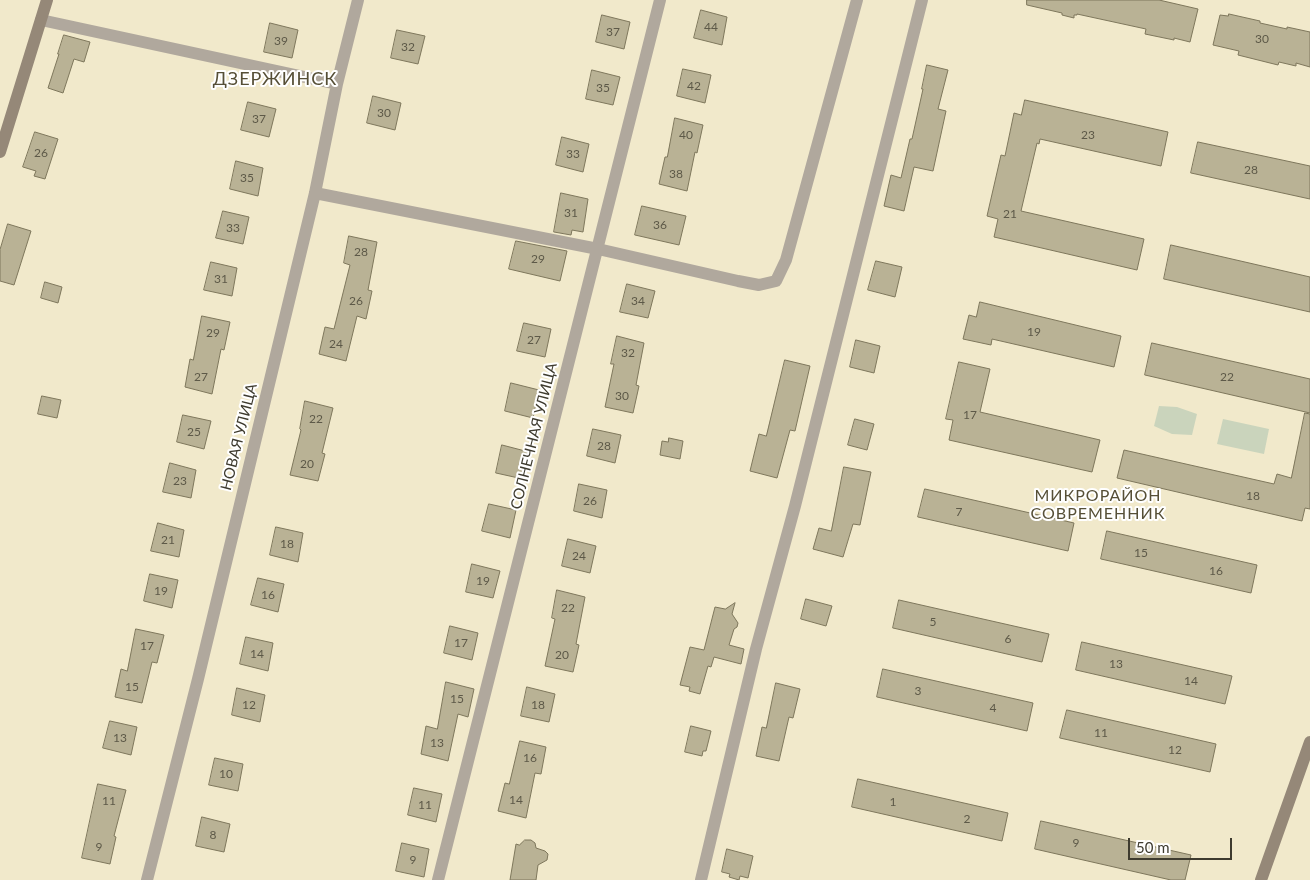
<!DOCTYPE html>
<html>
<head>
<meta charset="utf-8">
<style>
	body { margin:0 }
	#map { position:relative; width:1310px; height:880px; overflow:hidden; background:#f1e9cb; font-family:Lato,sans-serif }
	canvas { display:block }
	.scale { position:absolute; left:1128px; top:838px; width:104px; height:22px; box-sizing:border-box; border:2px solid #3e3b2f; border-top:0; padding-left:6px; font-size:15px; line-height:18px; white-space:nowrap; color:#3e3b2f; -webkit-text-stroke:4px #fff; paint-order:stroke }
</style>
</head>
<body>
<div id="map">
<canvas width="1310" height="880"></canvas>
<div class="scale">50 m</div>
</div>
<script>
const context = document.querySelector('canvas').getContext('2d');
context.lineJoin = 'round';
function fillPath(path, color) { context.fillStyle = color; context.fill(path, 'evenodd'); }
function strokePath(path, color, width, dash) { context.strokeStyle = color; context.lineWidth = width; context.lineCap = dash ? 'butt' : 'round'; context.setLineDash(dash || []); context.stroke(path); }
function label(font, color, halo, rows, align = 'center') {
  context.font = font + ' Lato,sans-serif'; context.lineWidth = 4; context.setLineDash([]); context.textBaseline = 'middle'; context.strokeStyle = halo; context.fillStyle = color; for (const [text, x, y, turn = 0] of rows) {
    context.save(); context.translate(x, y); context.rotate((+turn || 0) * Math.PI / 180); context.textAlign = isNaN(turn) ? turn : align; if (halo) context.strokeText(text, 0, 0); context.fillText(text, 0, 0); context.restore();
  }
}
const green = new Path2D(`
	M1159 406 1177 407 1197 414 1192 435 1172 434 1154 426Z
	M1223 419 1269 429 1264 454 1217 444Z`);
const building = new Path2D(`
	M1027 0H1159L1198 9 1190 42 1174 38V40L1145 34 1146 29 1077 14V15H1074V18L1062 15V13L1027 5Z
	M701 10 727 17 722 45 694 38Z
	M1229 14 1260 21V23L1287 29V27L1310 32V67L1296 63V66L1279 62 1278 65 1238 55 1239 51 1213 45 1220 15 1228 16Z
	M602 15 630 22 624 49 596 42Z
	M270 23 298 30 292 58 264 52Z
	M397 30 425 36 418 64 391 58Z
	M64 35 90 42 84 62 74 59 63 93 48 88 59 54H58Z
	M927 65 948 70 938 109 946 111 933 171 914 167 904 211 884 206 891 175 901 178 910 139H912L923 89H922Z
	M683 69 711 75 705 103 677 96Z
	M592 70 620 77 613 105 586 99Z
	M373 96 401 103 395 130 367 123Z
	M1025 100 1168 132 1161 166 1040 139 1039 144 1037 143 1021 211 1144 239 1137 270 994 237 998 219 987 216 1001 155 1005 156 1014 113 1021 115Z
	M248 102 276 109 269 137 241 130Z
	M675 118 703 125 697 153 695 152 687 191 659 184 665 157H667Z
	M35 132 58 139 45 179 34 176 36 171 23 167Z
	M562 137 589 144 583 172 556 165Z
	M1198 142 1310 166V199L1191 173Z
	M236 161 263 168 258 196 230 189Z
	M561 193 588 199 583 232 572 230 571 235 554 232Z
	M642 206 686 216 679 245 635 235Z
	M223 211 249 217 243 244 216 238Z
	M8 224 31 231 14 285 0 281V250Z
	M349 236 377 242 368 290 372 291 366 319 357 316 346 361 319 354 325 327 334 329 350 265 344 263Z
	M516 241 567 251 560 281 509 269Z
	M1171 245 1310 277V312L1164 279Z
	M876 261 902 267 895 297 868 290Z
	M211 262 237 268 232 296 204 290Z
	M45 282 62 287 58 303 41 298Z
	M627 284 655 291 648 318 620 312Z
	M980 302 1121 336 1114 367 992 339 991 345 963 339 969 315 976 317Z
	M202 316 230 322 224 350 221 349 212 394 185 387 190 359 193 360Z
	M524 323 551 329 545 357 517 351Z
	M617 336 644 343 636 385 639 386 633 413 605 407 614 364H611Z
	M856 340 880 346 874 373 850 367Z
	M1152 343 1310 379V413L1145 375Z
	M785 360 810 366 795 431 790 430 777 478 750 471 759 434 766 436Z
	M959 362 990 369 980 412 1100 440 1092 472 949 440 953 420 946 419Z
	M511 383 539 390 533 418 505 411Z
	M42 396 61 400 57 418 38 414Z
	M305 401 333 408 322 453 325 454 318 481 290 475 301 430 300 429Z
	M1305 413 1310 414V509L1305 508 1302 521 1117 478 1124 450 1274 484 1277 474 1291 478Z
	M183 415 211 421 204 449 177 442Z
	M855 419 874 424 867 450 848 445Z
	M593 429 621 435 615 463 587 456Z
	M669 438 683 441 680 459 660 455 662 441 668 442Z
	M502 445 529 452 523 479 496 473Z
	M170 463 196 470 191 498 163 492Z
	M844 467 871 472 860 525 853 524 843 557 813 549 819 528 831 531Z
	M579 484 607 490 602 518 574 511Z
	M925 489 1074 523 1068 551 918 517Z
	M489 504 516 510 510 538 482 531Z
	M158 523 184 530 179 557 151 551Z
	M276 527 303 533 298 562 270 555Z
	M1107 531 1257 565 1251 593 1101 559Z
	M568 539 596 546 590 573 562 566Z
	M472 564 500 571 493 598 466 592Z
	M150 574 178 580 172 608 144 601Z
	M258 578 284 584 278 612 251 605Z
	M557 590 585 597 576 644 579 645 573 672 545 666 555 619 552 618Z
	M806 599 832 606 826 626 801 619Z
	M899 600 1049 634 1042 662 893 628Z
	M735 603 732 614 738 623 737 627 734 629 729 645 744 649 741 664 714 657 711 667 708 666 700 694 689 691 690 687 680 685 690 647 704 650 715 607 725 609Z
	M450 626 478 633 472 660 444 653Z
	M136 629 164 635 157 663 152 662 142 703 115 697 121 669 127 671Z
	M246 637 273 643 268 671 240 664Z
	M1082 642 1232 676 1225 704 1076 670Z
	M883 669 1033 703 1027 731 877 697Z
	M446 682 474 689 468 717 458 714 448 761 421 754 426 726 437 729Z
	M776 683 800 689 793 718 789 717 779 761 756 756 762 727 766 728Z
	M527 687 555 694 549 722 521 716Z
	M237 688 265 695 260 722 232 715Z
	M1067 710 1216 744 1210 772 1060 738Z
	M110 721 137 727 131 755 103 748Z
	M691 726 711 731 706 751H703L702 756 685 752Z
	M520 741 546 747 541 774 535 773 526 818 498 811 505 783 509 784Z
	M215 758 243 764 238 791 209 785Z
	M858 779 1008 813 1002 841 852 807Z
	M98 784 126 790 114 836 116 837 110 864 82 858Z
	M414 788 442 794 436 822 408 815Z
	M202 817 230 824 224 852 196 846Z
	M1041 821 1191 855 1185 880H1171L1035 849Z
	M525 840H531L535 843 536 848 545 851 548 854 547 860 538 865 536 880H510L516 844 519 845Z
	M402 843 429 849 424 877 396 871Z
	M727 849 753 856 748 878 740 876 739 880 729 877 730 874 722 872Z`);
const street = new Path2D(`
	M41 20 337 84
	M315 193 598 249 738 281 759 285 776 281 786 260 857 0
	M147 880 198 679 315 193 337 84 358 0
	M438 880 660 0
	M701 880 756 649 795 506 922 0`);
const secondary = new Path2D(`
	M0 152 47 0
	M1261 880 1310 742`);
const numberNames = [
	["44",711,27],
	["37",613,32],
	["30",1262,39],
	["39",281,41],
	["32",408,47],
	["42",694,86],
	["35",603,88],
	["30",384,113],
	["37",259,119],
	["40",686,135],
	["23",1088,135],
	["26",41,153],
	["33",573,154],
	["28",1251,170],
	["38",676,174],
	["35",247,178],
	["31",571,213],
	["21",1010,214],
	["36",660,225],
	["33",233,228],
	["28",361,252],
	["29",538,259],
	["31",221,279],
	["26",356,301],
	["34",638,301],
	["19",1034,332],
	["29",213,333],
	["27",534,340],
	["24",336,344],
	["32",628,353],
	["27",201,377],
	["22",1227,377],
	["30",622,396],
	["17",970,415],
	["22",316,419],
	["25",194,432],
	["28",604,446],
	["20",307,464],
	["23",180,481],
	["18",1253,496],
	["26",590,501],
	["7",959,512],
	["21",168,540],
	["18",287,544],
	["15",1141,553],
	["24",579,556],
	["16",1216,571],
	["19",483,581],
	["19",161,591],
	["16",268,595],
	["22",568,608],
	["5",933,622],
	["6",1008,639],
	["17",461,643],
	["17",147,646],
	["14",257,654],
	["20",562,655],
	["13",1116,664],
	["14",1191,681],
	["15",132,687],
	["3",918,691],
	["15",457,699],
	["12",249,705],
	["18",538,705],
	["4",993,708],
	["11",1101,733],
	["13",120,738],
	["13",437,743],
	["12",1175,750],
	["16",530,758],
	["10",226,774],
	["14",516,800],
	["11",109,801],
	["1",893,802],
	["11",425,805],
	["2",967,819],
	["8",213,835],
	["9",1076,843],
	["9",99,847],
	["9",413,860]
];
const streetNames = [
	["СОЛНЕЧНАЯ УЛИЦА",534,436,-76],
	["НОВАЯ УЛИЦА",239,437,-76]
];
const neighbourhoodNames = [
	["МИКРОРАЙОН",1098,496],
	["СОВРЕМЕННИК",1098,514]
];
const quarterNames = [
	["ДЗЕРЖИНСК",275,79]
];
fillPath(green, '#cad4bc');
fillPath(building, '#b9b295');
strokePath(building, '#7e775c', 1);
strokePath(street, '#b0a89d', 12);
strokePath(secondary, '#958878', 12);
label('12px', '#5d5948', null, numberNames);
label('15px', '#3e3b2f', '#fff', streetNames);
context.letterSpacing = '1px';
label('16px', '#564f36', '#fff', neighbourhoodNames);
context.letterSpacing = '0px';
context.letterSpacing = '1px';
label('18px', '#564f36', '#fff', quarterNames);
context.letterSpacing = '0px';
</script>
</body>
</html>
